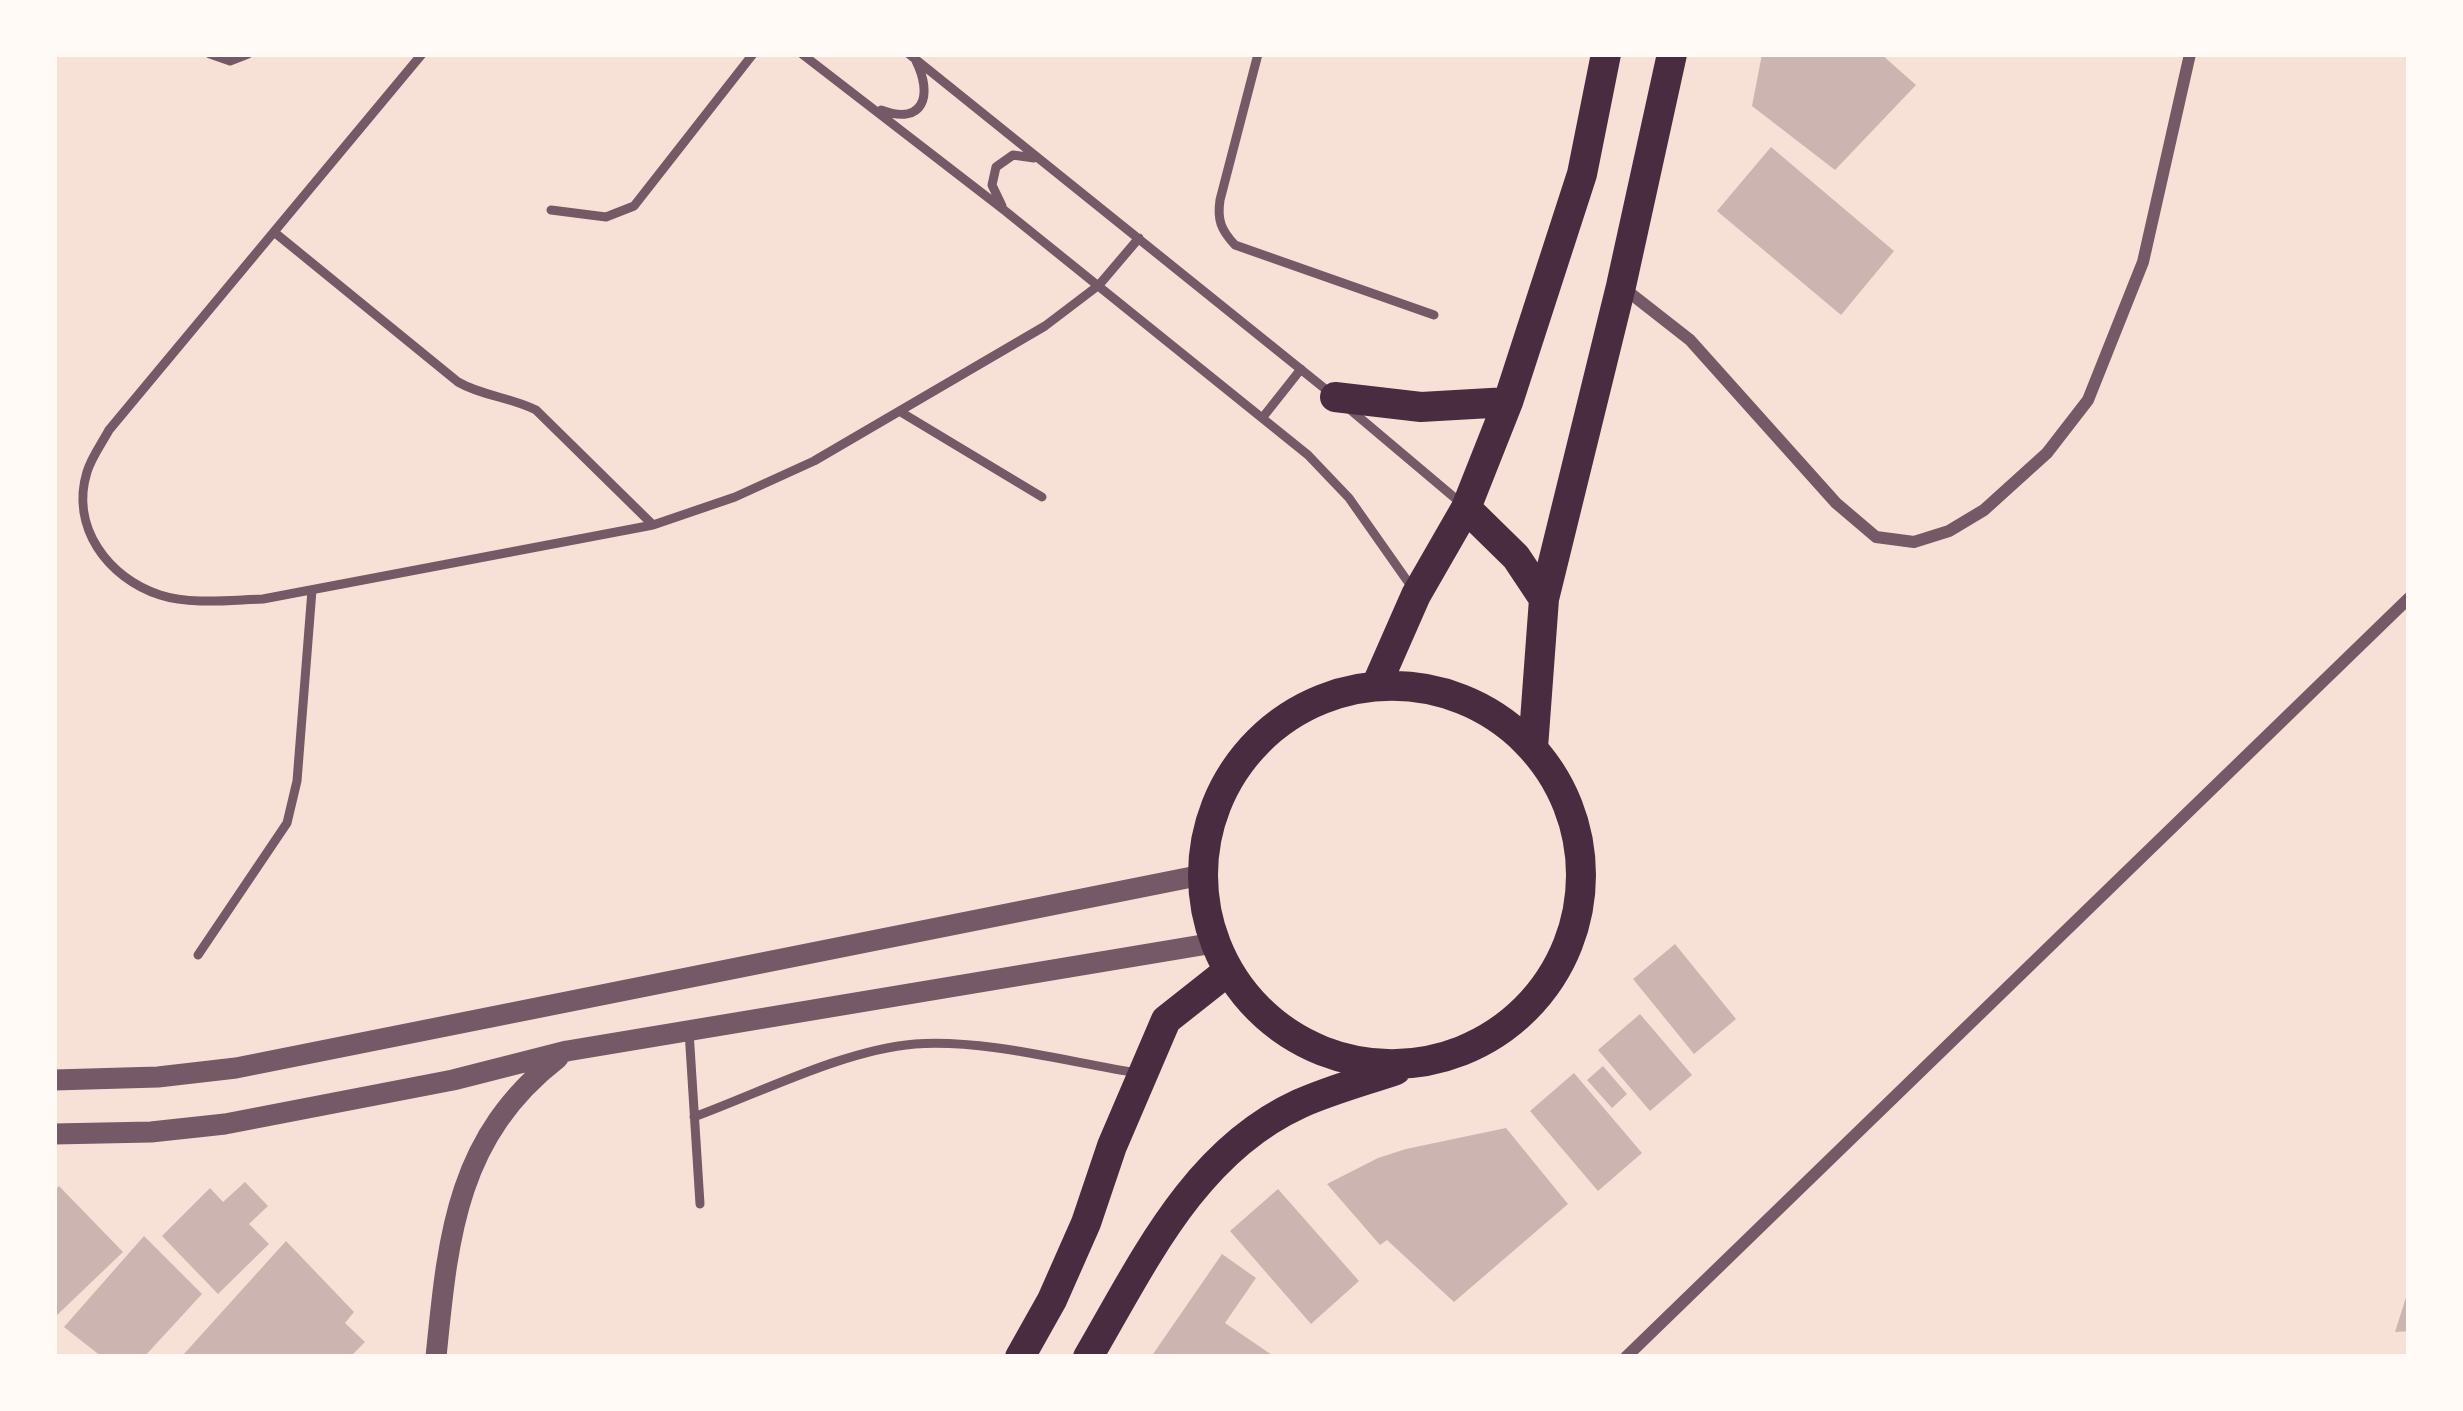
<!DOCTYPE html>
<html>
<head>
<meta charset="utf-8">
<style>
	body { margin:0 }
	#map { position:relative; width:2463px; height:1411px; overflow:hidden; background:#f7e1d7; font-family:"IBM Plex Sans",sans-serif }
	canvas { display:block }
	.frame { position:absolute; inset:0; border:57px solid #fffaf5; pointer-events:none }
</style>
</head>
<body>
<div id="map">
<canvas width="2463" height="1411"></canvas>
<div class="frame"></div>
</div>
<script>
const context = document.querySelector('canvas').getContext('2d');
context.lineJoin = 'round';
function fillPath(path, color) { context.fillStyle = color; context.fill(path, 'evenodd'); }
function strokePath(path, color, width, dash) { context.strokeStyle = color; context.lineWidth = width; context.lineCap = dash ? 'butt' : 'round'; context.setLineDash(dash || []); context.stroke(path); }
const building = new Path2D(`
	M1762 54H1881L1916 85 1835 170 1752 106Z
	M1771 147 1894 251 1841 315 1717 211Z
	M1675 944 1736 1019 1694 1054 1633 979Z
	M1640 1014 1692 1075 1650 1111 1598 1050Z
	M1603 1066 1627 1094 1612 1108 1587 1080Z
	M1574 1073 1642 1153 1598 1191 1530 1111Z
	M1506 1128 1568 1204 1454 1302 1387 1240 1380 1245 1327 1184 1378 1158 1406 1149Z
	M245 1182 268 1206 249 1224 269 1244 218 1294 162 1236 210 1188 223 1202Z
	M59 1186 123 1252 54 1318V1191Z
	M1278 1189 1359 1281 1311 1324 1230 1231Z
	M144 1236 202 1294 144 1357H102L64 1327Z
	M286 1241 354 1312 345 1323 365 1342 350 1357H185L183 1355Z
	M1222 1254 1256 1278 1225 1323 1275 1357H1151Z
	M2408 1291 2409 1331 2395 1332Z`);
const service = new Path2D(`
	M210 54 230 61 248 54
	M422 54 109 430C102 443 91 458 87 472 70 527 108 578 160 595 191 605 230 600 263 599L653 525 735 497 814 461 1045 326 1099 285 1139 238
	M802 54 1004 210 1308 455 1349 498 1413 589
	M909 54 1329 392
	M1258 54 1220 200C1217 220 1221 230 1235 245L1434 315
	M881 110C924 126 933 95 916 61
	M1002 206 992 185 996 167 1013 155 1034 158
	M551 210 606 217 634 206 753 54
	M274 232 458 382C482 396 510 397 536 410L653 525
	M1347 407 1462 504
	M899 411 1042 497
	M1263 417 1301 369
	M198 955 287 823 297 781 312 590
	M689 1031 700 1204
	M694 1117C762 1092 844 1050 915 1044 985 1039 1068 1062 1137 1073`);
const minor = new Path2D(`
	M1621 286 1690 340 1836 503 1876 537 1914 542 1949 531 1984 510 2047 453 2088 400 2143 262 2190 54
	M1626 1357 2409 598`);
const tertiary = new Path2D(`
	M54 1080 158 1077 236 1068 1202 875
	M54 1134 151 1132 225 1124 453 1080 567 1051 1214 943
	M436 1357C448 1237 456 1137 558 1058`);
const primary = new Path2D(`
	M1335 397 1421 407 1508 402
	M1466 508 1516 557 1544 599
	M1376 686 1416 595 1466 508 1508 402 1582 174 1606 54
	M1203 875a189 189 0 1 1 378 0a189 189 0 1 1-378 0Z
	M1533 748 1544 599 1621 286 1672 54
	M1020 1357 1052 1300 1086 1223 1112 1146 1166 1020 1228 971
	M1088 1357C1143 1263 1194 1152 1299 1104 1330 1090 1364 1081 1396 1070`);
fillPath(building, '#ccb4b1');
strokePath(service, '#755966', 9);
strokePath(minor, '#755966', 12);
strokePath(tertiary, '#755966', 21);
strokePath(primary, '#4a2c40', 30);
</script>
</body>
</html>
